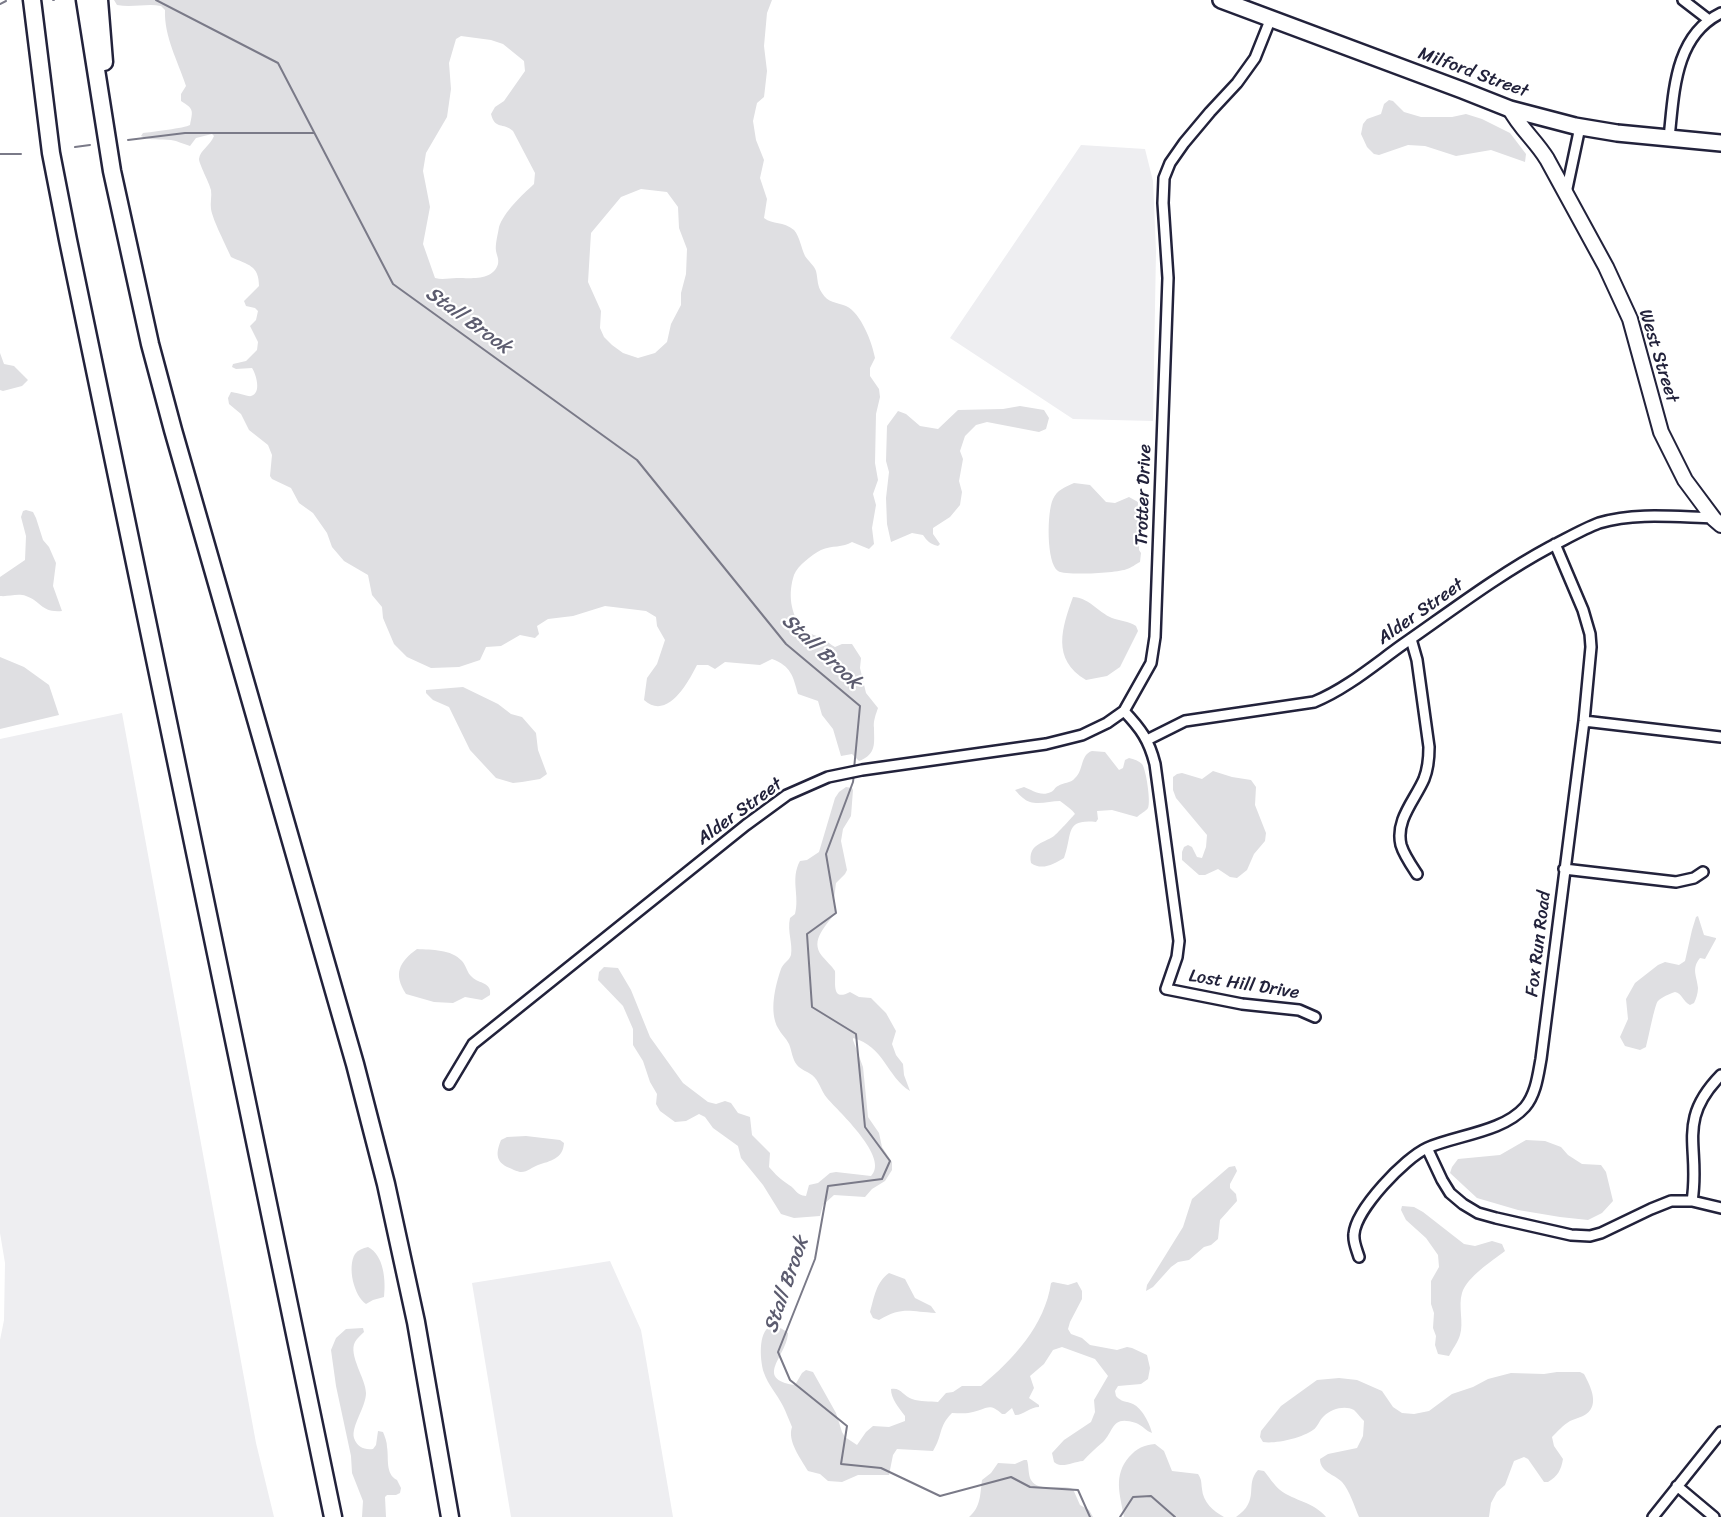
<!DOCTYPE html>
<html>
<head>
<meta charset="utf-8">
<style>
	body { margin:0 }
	canvas { display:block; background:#fff }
</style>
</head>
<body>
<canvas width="1721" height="1517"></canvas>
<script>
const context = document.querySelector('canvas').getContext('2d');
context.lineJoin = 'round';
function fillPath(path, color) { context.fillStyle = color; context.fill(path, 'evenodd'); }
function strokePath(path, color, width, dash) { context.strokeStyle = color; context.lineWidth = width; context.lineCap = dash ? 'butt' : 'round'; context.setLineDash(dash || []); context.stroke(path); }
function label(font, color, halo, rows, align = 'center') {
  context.font = font + ' Sriracha,sans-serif'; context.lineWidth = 4.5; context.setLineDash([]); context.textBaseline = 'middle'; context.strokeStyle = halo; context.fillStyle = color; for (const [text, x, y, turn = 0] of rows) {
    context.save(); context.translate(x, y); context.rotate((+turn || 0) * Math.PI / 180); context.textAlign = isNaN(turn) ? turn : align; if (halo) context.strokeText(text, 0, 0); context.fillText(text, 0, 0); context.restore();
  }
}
const built = new Path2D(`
	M1081 145 1145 149 1153 181 1156 251 1153 421 1073 419 950 338Z
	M122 713 256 1443 274 1517H0V1340L4 1320 5 1263 0 1233V739Z
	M610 1261 641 1330 673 1517H511L472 1283Z`);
const green = new Path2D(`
	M114 0H772L767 13 764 46 767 71 764 97 757 103 753 121 756 140 764 160 760 178 767 199 764 218C773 225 783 221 794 230 800 237 801 248 805 256 808 261 814 265 816 271 818 279 817 286 822 293 828 303 836 302 846 306 861 313 872 342 875 358L870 368V376L879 389 880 397 876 414 875 463 878 480 873 494 876 505 872 528 874 544 869 549 852 542C843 548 832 545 821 550 812 555 798 565 794 575 788 593 790 614 803 629 808 634 817 635 823 639 827 641 831 645 835 647L842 644H852L861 658 860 668 866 693 878 708C876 714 873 721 874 728 874 743 877 754 859 761L852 754 841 756 833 729 822 715 818 701 798 694C793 676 791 666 772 659L760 665 725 662 715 669 708 665H697C688 683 667 721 644 700L647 678 657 664 665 640 657 626 656 617 646 611 605 606 573 616 548 619 537 626 539 634 535 638 520 635 501 646 486 647 480 660 459 667 431 668 407 657 394 644 383 618 382 607 372 595 368 575 344 561 332 547 327 533 313 513 299 503 291 488 272 479 270 476 272 455 268 445 249 430 241 414 229 404 228 398 231 392C235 392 249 397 251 396 262 393 256 374 252 368L236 369 232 367 233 364 246 361 257 350 258 342 250 326 256 320 258 311 255 308 246 306 244 301 259 286C259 265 248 265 231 257 226 245 213 221 211 209 210 203 212 196 211 190 209 182 199 164 199 159 200 150 210 146 214 136L212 134 196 138 190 146C183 144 178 141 171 140 160 139 150 141 141 136L143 133C152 132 185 128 190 125 193 110 194 109 181 101V94L186 86C178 61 164 37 165 10L161 6C147 3 133 8 117 5ZM461 36 491 40 503 44 524 61 525 71 504 101 495 107 491 114C495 130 503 122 513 131L535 173 534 184C522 195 504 212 499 227 498 234 495 244 496 251 497 256 499 259 498 264 493 281 471 278 457 278 449 278 443 280 435 278L423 244 430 207 423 171 426 153 447 117 451 89 449 63 456 39ZM641 189 667 192 678 207 679 228 687 249 686 274 681 293V305L671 324 667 342 655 353 638 358 623 353 612 345 604 337 600 328 601 311 588 282 591 233 621 197Z
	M1389 100 1393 101 1404 112 1421 117H1452L1466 114 1482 119 1510 133 1526 154 1525 162 1491 150 1456 156 1425 146 1408 145 1379 155 1374 154 1367 147 1361 134 1363 124 1367 119 1381 114 1384 104Z
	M0 353 4 364 14 366 28 380 22 386 3 391 0 390Z
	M1020 406 1044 410 1049 418 1046 429 1039 432 987 422 976 425 965 436 960 451 963 459 959 481 962 492 960 505 950 517 933 528V534L940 544 938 546C930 544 927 541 923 535L912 533 891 542 887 524 886 498 889 472 886 461 887 426 898 411 906 414 920 426 938 429 958 410 1003 409Z
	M1074 483 1090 485 1106 502 1115 503 1129 497 1138 502 1139 550 1141 553 1140 562C1136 564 1131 568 1127 569 1118 573 1066 576 1058 571 1046 563 1047 511 1053 499 1057 490 1065 487 1074 483Z
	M26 510 33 512 36 518 43 540 49 547 56 563 53 586 62 611C41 613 41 601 26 596 17 593 9 597 0 596V577L25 560 26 536 21 517 23 511Z
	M1073 597C1088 597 1098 612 1112 618 1120 621 1128 621 1136 626L1138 631 1120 667 1107 676 1086 680C1051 659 1062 628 1073 597Z
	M0 657 24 667 49 685 59 715 0 729Z
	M463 687 498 704 511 714 522 717 536 733 538 750 547 774 540 779 522 782 513 783 496 778 470 750 449 707 433 700 426 693V690Z
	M1092 751 1105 752 1119 770 1123 768 1125 760 1129 758C1134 759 1139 761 1142 764 1146 769 1151 802 1148 808 1146 811 1140 814 1137 817L1112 810 1097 811 1098 819 1096 822C1064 819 1073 834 1064 858 1054 864 1042 871 1031 863 1028 844 1042 844 1054 836 1058 833 1071 818 1075 814 1073 810 1064 804 1060 801 1048 801 1033 807 1023 798 1020 796 1018 793 1015 790L1024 787C1032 790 1041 797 1051 792 1054 791 1055 787 1058 786 1064 782 1070 784 1075 778 1084 770 1080 755 1092 751Z
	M1213 771 1232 777 1251 780 1256 787 1255 805 1266 833 1265 841 1254 854 1247 870 1237 878 1230 877 1218 869 1205 875H1199L1182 860V852L1184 847 1188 845 1192 847 1197 857 1202 858 1206 847 1207 835 1176 798 1173 790V777L1177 774 1182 773 1202 779Z
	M846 787 852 788 853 790 851 816 843 829 841 841 847 870 845 874 836 883 834 899 836 912C827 925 809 940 822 956 826 961 831 965 835 971 836 983 831 1002 850 992L859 997 871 998 886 1013 896 1031 892 1044 896 1055 903 1064 904 1075 910 1091C887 1077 884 1046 853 1038V1040L863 1067 868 1117 879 1133 882 1147 892 1162V1170L885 1181 872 1189 865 1197 834 1195 823 1205 820 1216 794 1218 781 1214 763 1185 741 1158 738 1146 713 1128 705 1117 699 1114 686 1121 675 1122 660 1111 656 1104 657 1094 650 1082 643 1061 633 1045V1029L623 1006 598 980 599 972 604 967 618 968 631 990 650 1037 683 1083 708 1102 716 1104 725 1101 731 1103 738 1113 750 1117 752 1135 770 1153 769 1167C776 1175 780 1179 789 1185 796 1189 796 1195 806 1196L809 1185 818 1183 830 1173 836 1172 871 1176C890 1158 839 1112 827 1098 821 1091 819 1080 812 1075 807 1071 801 1070 797 1065 792 1059 792 1051 789 1044 786 1038 781 1034 778 1028 769 1012 775 986 781 969 783 963 789 961 791 955 793 943 787 932 790 918L795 914C800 896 790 879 800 861L807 860 819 852 835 798 839 792Z
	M1698 916 1704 935 1716 938V939L1705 959 1700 958C1691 969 1697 976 1698 988 1698 993 1696 999 1694 1003L1690 1005C1683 1002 1682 993 1675 992 1669 994 1662 997 1658 1001 1655 1003 1648 1040 1646 1047L1640 1050 1625 1046 1620 1037 1628 1019 1626 999 1635 983 1658 965 1665 962 1679 965 1685 961 1692 930 1696 917Z
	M417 949C432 950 451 949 462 961 466 965 467 973 472 977 479 984 492 982 490 995L482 1000 465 997 453 1003 434 1002 406 994C393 974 399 962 417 949Z
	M526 1136 560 1140 564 1143C563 1159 550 1161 538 1165 532 1167 528 1172 521 1172 519 1172 514 1170 512 1169 496 1163 495 1155 501 1140L507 1137Z
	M1526 1140 1545 1141 1561 1147 1568 1155 1582 1164 1601 1165 1606 1172 1613 1201 1602 1213 1588 1220 1560 1217 1518 1210 1477 1198 1450 1173 1452 1167 1458 1159 1500 1155Z
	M1235 1166 1237 1171 1230 1184V1188L1236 1194 1237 1201 1220 1220 1218 1239 1211 1245 1204 1247 1189 1260 1178 1262 1171 1267 1153 1287 1146 1291 1147 1285 1183 1227 1192 1199 1229 1167Z
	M1402 1206 1414 1207 1423 1212 1464 1244 1475 1246 1492 1241 1502 1244 1505 1251C1492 1261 1467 1277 1462 1293 1458 1306 1464 1323 1460 1335 1458 1342 1452 1350 1449 1356L1438 1354 1435 1345 1436 1336 1433 1328 1434 1313 1431 1304V1281L1439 1267 1438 1255 1426 1238 1406 1220 1401 1210Z
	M368 1247C384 1255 386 1281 384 1297L373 1300 366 1304C354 1296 347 1267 355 1254 358 1250 363 1248 368 1247Z
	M889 1273 905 1279 915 1298 931 1306 936 1313C910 1312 903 1306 879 1320L873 1318 870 1312C874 1298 876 1282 889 1273Z
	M1053 1282 1068 1285 1077 1282 1082 1291V1299L1070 1322 1068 1329 1071 1334 1082 1338 1090 1345 1117 1350 1127 1347 1132 1348 1147 1355 1150 1368 1148 1379 1141 1384 1118 1386 1115 1391 1116 1396C1121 1402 1126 1401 1133 1404 1142 1408 1150 1424 1152 1433 1146 1431 1142 1425 1136 1423 1111 1415 1115 1430 1103 1442 1096 1448 1089 1454 1083 1461 1072 1462 1062 1469 1054 1462L1052 1453 1064 1440 1091 1422 1095 1412 1094 1400 1108 1376 1095 1359 1062 1347 1053 1350 1044 1364 1030 1376 1034 1388 1029 1398 1039 1405V1407C1030 1407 1022 1416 1015 1415L1012 1408 1005 1414H1002C989 1402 987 1409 973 1412 967 1414 959 1413 952 1413 938 1427 943 1435 933 1451L897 1449 893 1455 889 1475H858L842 1482 828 1481 820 1474 808 1471C801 1459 787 1441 792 1427 789 1420 786 1412 783 1406 777 1394 768 1385 764 1373 758 1355 758 1309 788 1333 787 1356 753 1379 795 1385L802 1373 806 1370 813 1372 836 1413 842 1432 845 1437 857 1445 866 1432 873 1426 889 1427 905 1421V1416C899 1408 891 1399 891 1389 901 1387 903 1396 912 1399 920 1402 930 1401 938 1402L946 1393 953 1392 962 1386H981C1013 1360 1045 1325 1051 1283Z
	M363 1328 364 1332C361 1335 357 1338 355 1342 348 1355 366 1379 366 1393 366 1407 351 1426 354 1438 357 1447 364 1450 373 1449L376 1445 378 1431 383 1432C385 1437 387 1442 387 1447 389 1458 385 1474 397 1480L401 1488 400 1493 396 1495H387L385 1497 386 1517H362L363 1501 352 1473 351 1456 336 1386 331 1350 336 1338 346 1329Z
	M1557 1372H1580L1584 1374C1591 1387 1601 1407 1583 1416 1579 1418 1574 1419 1570 1421 1563 1425 1557 1432 1552 1437L1554 1446 1563 1459C1561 1470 1558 1476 1548 1482H1544L1528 1459 1524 1457 1514 1461 1505 1485 1497 1492 1491 1503 1489 1517H1359C1355 1508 1349 1489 1342 1482 1334 1474 1320 1472 1320 1459L1328 1454 1357 1448 1363 1436 1364 1421C1361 1418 1357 1413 1354 1410 1345 1405 1331 1409 1324 1416 1319 1420 1318 1427 1313 1430 1302 1438 1276 1444 1263 1442L1260 1437 1261 1431 1281 1406 1317 1380 1339 1378 1357 1380 1382 1391 1393 1407 1402 1413 1414 1414 1429 1411 1452 1394 1473 1387 1488 1379 1511 1373 1544 1374Z
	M1155 1444 1164 1451 1172 1471 1198 1474C1202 1480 1201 1482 1202 1489 1203 1502 1213 1511 1224 1517H1124C1120 1494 1113 1476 1129 1457 1137 1448 1144 1445 1155 1444Z
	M1024 1460H1027C1029 1466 1028 1475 1031 1480 1039 1493 1060 1484 1073 1489L1080 1505 1089 1510 1093 1517H969C981 1507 980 1494 982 1480L991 1473 998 1463 1015 1464Z
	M1258 1470 1264 1471C1269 1477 1274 1485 1280 1490 1294 1501 1314 1502 1326 1517H1236C1261 1500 1244 1485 1258 1470Z`);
const stream = new Path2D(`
	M53 0H54
	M156 0 278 63 393 284 637 460 786 644 860 706 854 769
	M0 4 6 1
	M128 140 185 133H314
	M75 147 90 145
	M0 154H21
	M854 774 853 782 826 854 836 913 807 934 812 1007 856 1034 865 1127 890 1161 882 1179 828 1186 815 1259 778 1352 790 1380 847 1426 841 1464 881 1468 940 1496 1011 1477 1030 1487 1078 1490 1090 1517
	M1120 1517 1133 1497 1151 1496 1175 1517`);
const street = new Path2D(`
	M1683 0 1709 20
	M1271 18 1255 58 1237 83 1210 112 1184 143 1170 163 1164 178 1163 203 1168 278 1155 637 1151 663 1124 711C1141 729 1149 740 1155 764L1179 941 1177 957 1166 989 1242 1004 1299 1010 1315 1017
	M1669 138C1674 93 1674 36 1721 13
	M1566 193 1580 127
	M1411 639 1417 660 1429 747C1429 757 1428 769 1424 779 1415 800 1395 820 1401 845 1404 855 1411 865 1417 874
	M1584 721 1721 737
	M1147 740 1185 721 1314 702C1346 689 1374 665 1402 645 1451 611 1498 575 1550 547 1566 539 1583 529 1599 523 1636 512 1676 517 1713 518
	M1564 869 1676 882 1694 878 1703 872
	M449 1084 473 1044 746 825 787 795 828 777 862 770 1046 744 1082 735 1107 723 1124 711
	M1427 1148 1442 1180 1450 1193 1463 1204 1478 1213 1496 1218 1571 1235 1590 1236 1601 1233 1651 1209 1671 1201H1692L1721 1208
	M1692 1201C1701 1147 1675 1122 1721 1075
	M1359 1257C1357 1250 1353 1242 1354 1234 1356 1209 1405 1158 1427 1148 1457 1135 1503 1132 1525 1107 1536 1094 1538 1075 1541 1059L1584 721 1591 647 1590 634 1583 610 1555 544
	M1677 1486 1714 1517
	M1653 1517 1721 1432`);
const secondary = new Path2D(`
	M1510 109C1520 128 1536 141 1547 159L1606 267 1630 319 1661 432 1685 480 1714 519 1721 525`);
const primary = new Path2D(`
	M1221 0 1462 90 1510 109 1575 126 1617 133 1721 143`);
const highway = new Path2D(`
	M32 0 51 153 68 240 333 1517
	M85 0 112 171 150 344 173 430 355 1064 386 1184 416 1322 450 1517
	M99 0 104 62`);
const streetNames = [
	["Milford Street",1473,73,20],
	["West Street",1658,356,73],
	["Trotter Drive",1144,495,-88],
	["Alder Street",1421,612,-35],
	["Alder Street",740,812,-36],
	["Fox Run Road",1539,944,-83],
	["Lost Hill Drive",1244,985,9]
];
const waterNames = [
	["Stall Brook",468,321,36],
	["Stall Brook",821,652,43],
	["Stall Brook",787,1285,-71]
];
fillPath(built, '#eeeef1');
fillPath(green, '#dfdfe2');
strokePath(stream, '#7a7a88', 2);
strokePath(street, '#22223b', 14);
strokePath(secondary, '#22223b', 18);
strokePath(primary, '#22223b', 20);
strokePath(highway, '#22223b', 21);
strokePath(street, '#fff', 9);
strokePath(secondary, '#fff', 14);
strokePath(primary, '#fff', 15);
strokePath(highway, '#fff', 16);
label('18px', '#22223b', '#fff', streetNames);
label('italic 20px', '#5c5c6f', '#fff', waterNames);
</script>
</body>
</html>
